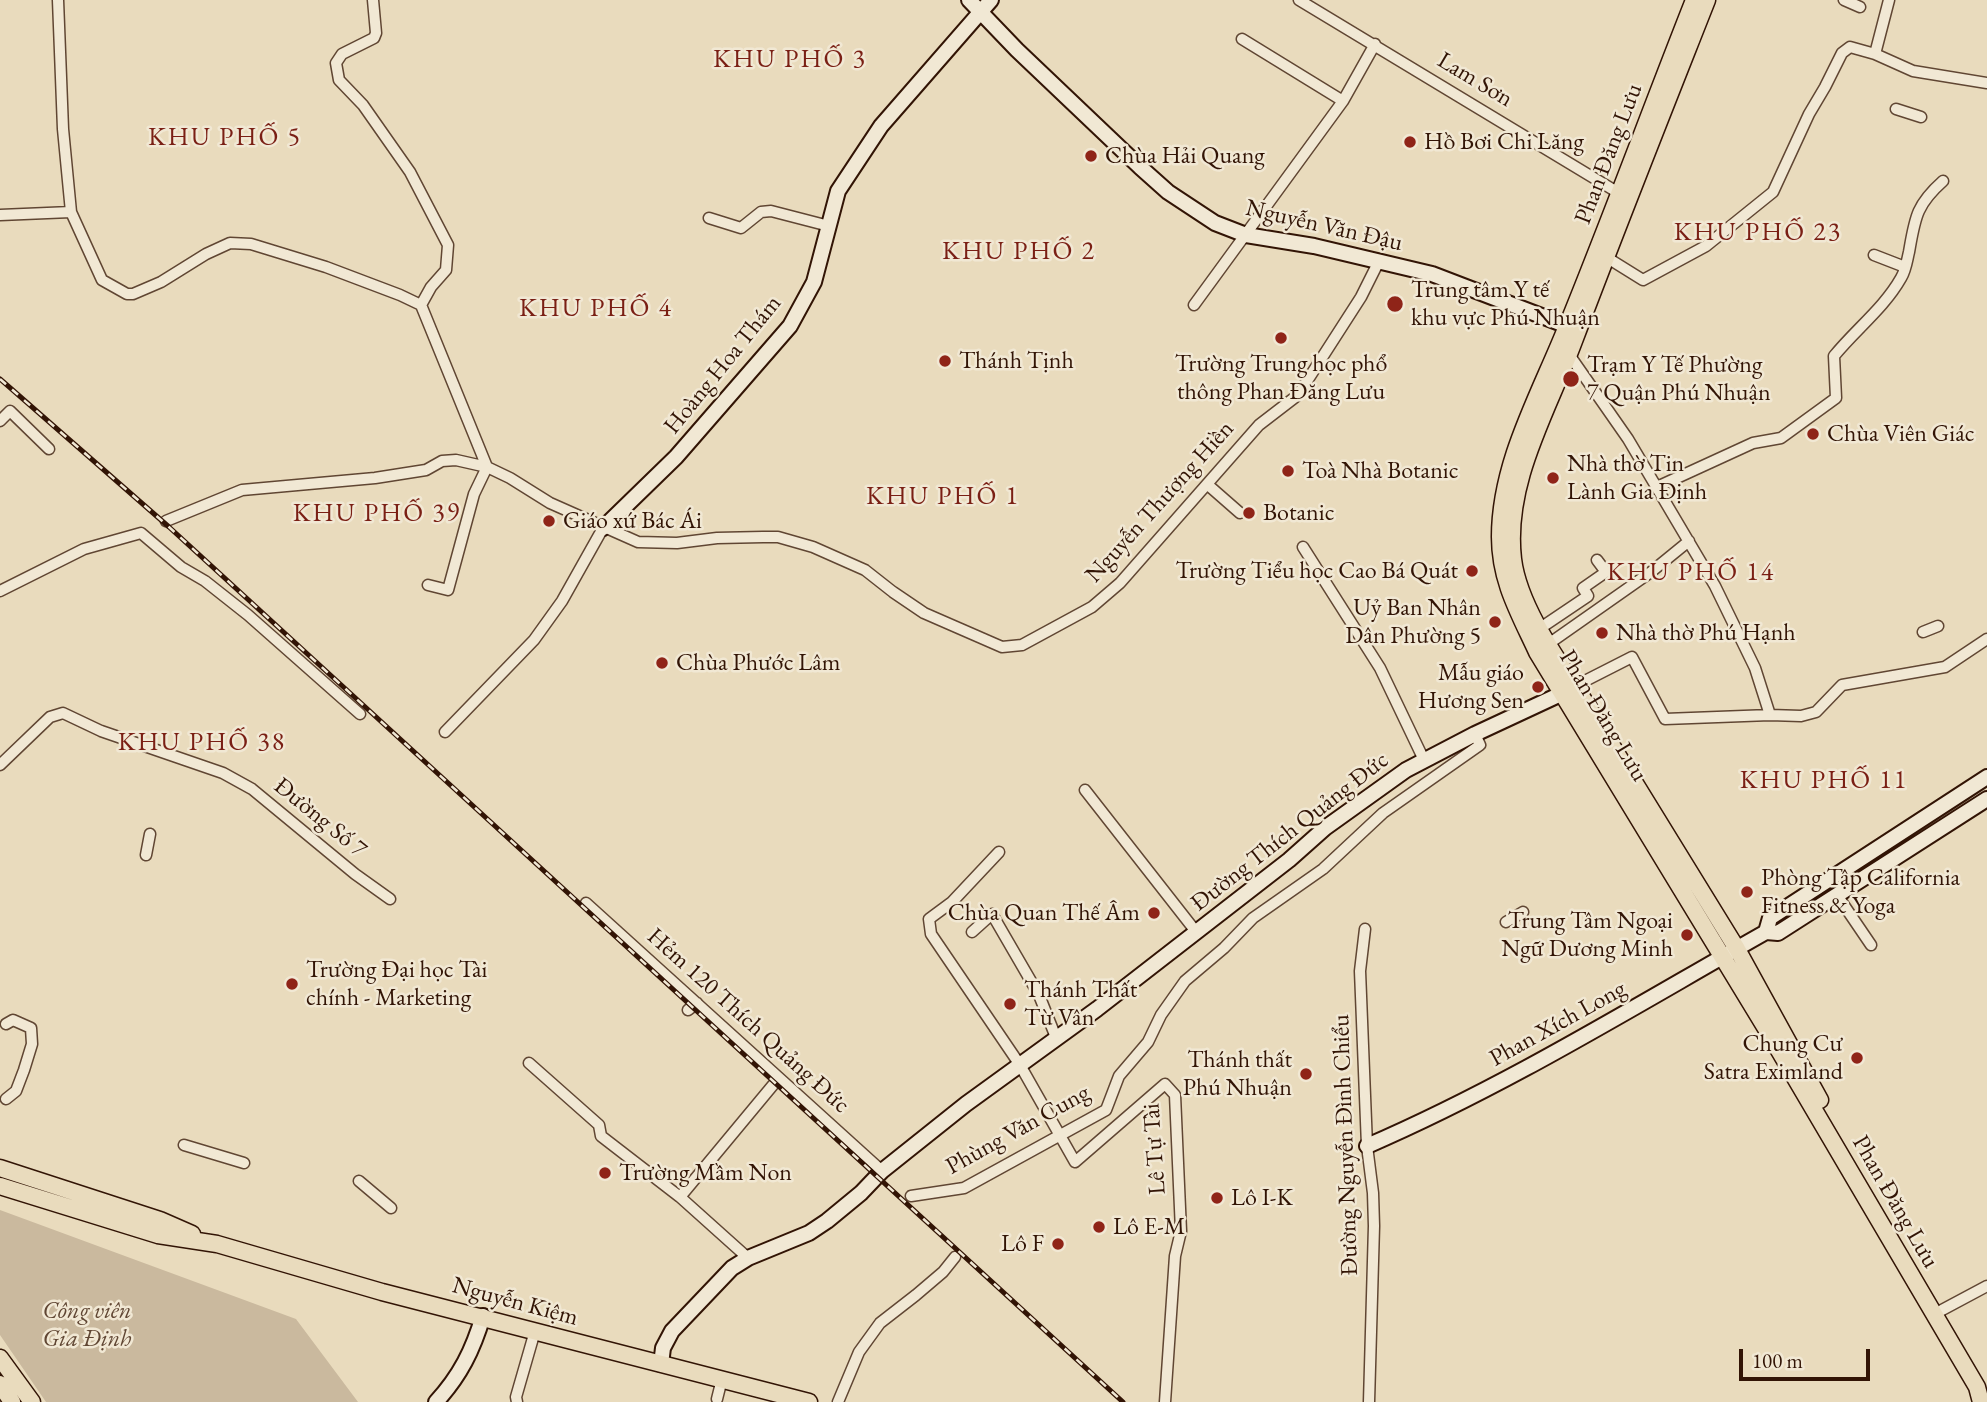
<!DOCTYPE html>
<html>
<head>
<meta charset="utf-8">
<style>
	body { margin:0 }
	#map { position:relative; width:1987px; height:1402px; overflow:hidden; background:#e9dbbd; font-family:"EB Garamond",serif }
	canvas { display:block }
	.scale { position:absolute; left:1739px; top:1349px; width:131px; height:32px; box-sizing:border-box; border:4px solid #321405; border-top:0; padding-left:9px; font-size:21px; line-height:24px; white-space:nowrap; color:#321405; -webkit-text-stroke:5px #f1e8d4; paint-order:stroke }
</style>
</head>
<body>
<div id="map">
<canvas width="1987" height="1402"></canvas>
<div class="scale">100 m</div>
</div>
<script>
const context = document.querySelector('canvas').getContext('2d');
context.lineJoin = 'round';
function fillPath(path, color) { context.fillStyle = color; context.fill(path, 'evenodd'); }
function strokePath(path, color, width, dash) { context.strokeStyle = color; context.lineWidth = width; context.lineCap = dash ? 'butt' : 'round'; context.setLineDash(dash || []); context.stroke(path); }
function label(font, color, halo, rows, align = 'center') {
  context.font = font + ' "EB Garamond",serif'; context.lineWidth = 5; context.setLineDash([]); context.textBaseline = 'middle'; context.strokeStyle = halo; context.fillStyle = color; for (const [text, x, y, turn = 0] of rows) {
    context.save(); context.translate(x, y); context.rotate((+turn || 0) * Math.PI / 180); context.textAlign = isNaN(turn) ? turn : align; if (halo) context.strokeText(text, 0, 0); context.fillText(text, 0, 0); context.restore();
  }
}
const green = new Path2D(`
	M1971 795 1970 800 1774 927 1771 922Z
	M0 1210 296 1319 358 1402H46L0 1335Z`);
const street = new Path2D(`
	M58 0 63 129 71 212 102 280 127 294H133L161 282 206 254 230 243 251 244 326 267 400 295 421 305
	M373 0 376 33 374 38 342 54 336 63 339 80 363 105 410 172 448 245 446 270 431 287 421 305
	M1299 0 1622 195
	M1844 0 1860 7
	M1242 39 1343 101
	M1875 54 1913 71 1987 83
	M1896 109 1921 117
	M0 215 71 212
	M709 218 741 228 761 212 771 211 829 226
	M1874 255 1905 267
	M1606 257 1643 280 1706 246 1773 192 1809 114 1825 87 1842 53 1850 47 1875 54 1889 0
	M421 305 487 467 510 478 550 503 638 542 677 543 717 538 763 537H778L813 547 865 570 893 592 924 613 1002 647 1022 645 1092 607 1120 583 1259 425 1298 395 1361 297 1379 261
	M1194 305 1343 101 1375 44
	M1568 353 1628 439 1715 586 1755 668 1770 715
	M0 421 10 411 49 449
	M1208 485 1240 513
	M1657 487 1753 443 1781 438 1836 398 1834 356C1856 329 1884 308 1901 278 1906 270 1907 260 1909 252 1915 218 1916 205 1943 181
	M166 521 242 490 375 478 426 470 442 461 456 460 487 467 474 494 448 590 428 585
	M1303 547 1380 668 1424 760
	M0 591 84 549 141 533 181 567 205 581 248 615 360 714
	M1539 629 1588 596 1583 588 1606 572 1597 560
	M1923 632 1938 626
	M1547 645 1651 572 1689 541
	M1575 686 1632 657 1665 719 1770 715 1801 716 1816 712 1842 685 1945 667 1987 639
	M445 732 534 640 562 601 603 528
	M0 765 50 717 63 713 101 731 223 773 252 789 355 874 390 899
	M1085 790 1197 933
	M999 852 952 902 929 919 931 934 1020 1065 1075 1162 1165 1084 1175 1095 1181 1231 1175 1256 1165 1402
	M146 855 150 834
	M1837 895 1871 945
	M586 903 882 1171
	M1506 922 1523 912
	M1365 929 1360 971 1367 1146 1373 1193 1374 1226 1369 1402
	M972 932 992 914 1039 995 1057 1040
	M688 1010 697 1003
	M6 1024 13 1020 31 1028 32 1044 24 1070 16 1091 6 1099
	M529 1063 599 1125 601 1136 680 1197 748 1258
	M184 1145 244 1163
	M359 1181 391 1208
	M911 1196 964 1188 1106 1110 1119 1076 1148 1042 1161 1015 1185 981 1224 948 1253 918 1323 869 1383 813 1480 745 1475 734
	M680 1197 773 1085
	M1942 1310 1987 1286
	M717 1399 722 1379
	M517 1402 516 1397 535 1331
	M838 1402 859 1352 880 1323 916 1295 943 1272 955 1257`);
const secondary = new Path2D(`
	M969 0 1017 50 1140 167 1168 192 1215 223 1246 235 1314 246 1432 274 1578 330
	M603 528 676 457 790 326 814 282 838 191 881 126 991 0
	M1766 932 1770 918 1987 777
	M1367 1146C1506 1086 1635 1006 1766 932L1778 933 1987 799
	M661 1364 663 1348 672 1331 732 1268 748 1258 809 1233 827 1221 861 1193 882 1171 966 1104 1097 1009 1289 860 1325 828 1406 770 1475 734 1563 693
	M436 1402C460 1376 473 1350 483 1316`);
const primary = new Path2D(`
	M1694 0C1651 109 1611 218 1567 326 1540 394 1500 462 1500 537 1500 581 1519 613 1537 652L1770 1035 1977 1387 1981 1402
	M1707 0C1662 114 1617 227 1574 341 1548 411 1504 482 1513 559 1518 601 1551 651 1575 686L1737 949 1820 1100
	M0 1168 160 1220 192 1234
	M0 1186 158 1235 217 1244 382 1292 809 1402
	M0 1358 32 1402
	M0 1384 12 1402`);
const rail = new Path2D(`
	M0 379 169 527 1123 1402`);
const markers = [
	[1410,142,7,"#8f2418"],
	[1091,156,7,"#8f2418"],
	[1395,304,9,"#8f2418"],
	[1281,338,7,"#8f2418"],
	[945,361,7,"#8f2418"],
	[1571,379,9,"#8f2418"],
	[1813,434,7,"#8f2418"],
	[1288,471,7,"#8f2418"],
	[1553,478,7,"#8f2418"],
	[1249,513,7,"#8f2418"],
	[549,521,7,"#8f2418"],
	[1472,571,7,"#8f2418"],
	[1495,622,7,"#8f2418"],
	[1602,633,7,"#8f2418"],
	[662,663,7,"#8f2418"],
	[1538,687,7,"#8f2418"],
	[1747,892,7,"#8f2418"],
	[1154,913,7,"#8f2418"],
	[1687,935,7,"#8f2418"],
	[292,984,7,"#8f2418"],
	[1010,1004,7,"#8f2418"],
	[1857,1058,7,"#8f2418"],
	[1306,1074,7,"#8f2418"],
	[605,1173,7,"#8f2418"],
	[1217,1198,7,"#8f2418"],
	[1099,1227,7,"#8f2418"],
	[1058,1244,7,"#8f2418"]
];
const streetNames = [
	["Lam Sơn",1475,80,31],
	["Phan Đăng Lưu",1609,154,-69],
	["Nguyễn Văn Đậu",1324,226,13],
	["Hoàng Hoa Thám",723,365,-51],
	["Nguyễn Thượng Hiền",1160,502,-48],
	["Phan Đăng Lưu",1603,716,59],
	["Đường Số 7",320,818,39],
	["Đường Thích Quảng Đức",1290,832,-38],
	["Hẻm 120 Thích Quảng Đức",748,1021,42],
	["Phan Xích Long",1558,1024,-29],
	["Phùng Văn Cung",1018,1130,-29],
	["Đường Nguyễn Đình Chiểu",1346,1145,-92],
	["Lê Tự Tài",1155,1149,-94],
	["Phan Đăng Lưu",1895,1202,60],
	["Nguyễn Kiệm",515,1302,15]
];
const poiNames = [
	["Hồ Bơi Chi Lăng",1424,142],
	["Chùa Hải Quang",1105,156],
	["Trung tâm Y tế",1411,290],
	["khu vực Phú Nhuận",1411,318],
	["Thánh Tịnh",959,361],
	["Trường Trung học phổ",1281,364,"center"],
	["thông Phan Đăng Lưu",1281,392,"center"],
	["Trạm Y Tế Phường",1587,365],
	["7 Quận Phú Nhuận",1587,393],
	["Chùa Viên Giác",1827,434],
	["Nhà thờ Tin",1567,464],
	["Lành Gia Định",1567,492],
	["Toà Nhà Botanic",1302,471],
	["Botanic",1263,513],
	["Giáo xứ Bác Ái",563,521],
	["Trường Tiểu học Cao Bá Quát",1458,571,"right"],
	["Uỷ Ban Nhân",1481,608,"right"],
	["Dân Phường 5",1481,636,"right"],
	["Nhà thờ Phú Hạnh",1616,633],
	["Chùa Phước Lâm",676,663],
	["Mẫu giáo",1524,673,"right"],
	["Hương Sen",1524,701,"right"],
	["Phòng Tập California",1761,878],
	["Fitness & Yoga",1761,906],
	["Chùa Quan Thế Âm",1140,913,"right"],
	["Trung Tâm Ngoại",1673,921,"right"],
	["Ngữ Dương Minh",1673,949,"right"],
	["Trường Đại học Tài",306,970],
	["chính - Marketing",306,998],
	["Thánh Thất",1024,990],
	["Từ Vân",1024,1018],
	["Chung Cư",1843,1044,"right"],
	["Satra Eximland",1843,1072,"right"],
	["Thánh thất",1292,1060,"right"],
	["Phú Nhuận",1292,1088,"right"],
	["Trường Mầm Non",619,1173],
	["Lô I-K",1231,1198],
	["Lô E-M",1113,1227],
	["Lô F",1044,1244,"right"]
];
const parkNames = [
	["Công viên",87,1311],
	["Gia Định",87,1339]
];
const neighbourhoodNames = [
	["KHU PHỐ 3",790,60],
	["KHU PHỐ 5",225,138],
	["KHU PHỐ 23",1758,233],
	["KHU PHỐ 2",1019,252],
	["KHU PHỐ 4",596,309],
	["KHU PHỐ 1",943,497],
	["KHU PHỐ 39",377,514],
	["KHU PHỐ 14",1691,573],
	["KHU PHỐ 38",202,743],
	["KHU PHỐ 11",1824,781]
];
fillPath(green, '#cab99e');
strokePath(street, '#604633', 13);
strokePath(secondary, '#321405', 18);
strokePath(primary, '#321405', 19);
strokePath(street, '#f1e8d4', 10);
strokePath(secondary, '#f1e8d4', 14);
strokePath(primary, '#e9dbbd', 16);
strokePath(rail, '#321405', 5);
strokePath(rail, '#f1e8d4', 2.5, [8]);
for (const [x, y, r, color] of markers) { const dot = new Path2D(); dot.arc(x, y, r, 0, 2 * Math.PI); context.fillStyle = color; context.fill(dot); strokePath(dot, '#f1e8d4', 2.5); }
label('24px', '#321405', '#f1e8d4', streetNames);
label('24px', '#321405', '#f1e8d4', poiNames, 'left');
label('italic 24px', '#604633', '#f1e8d4', parkNames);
context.letterSpacing = '2px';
label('26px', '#7a1f14', '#f1e8d4', neighbourhoodNames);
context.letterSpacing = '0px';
</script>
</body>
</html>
